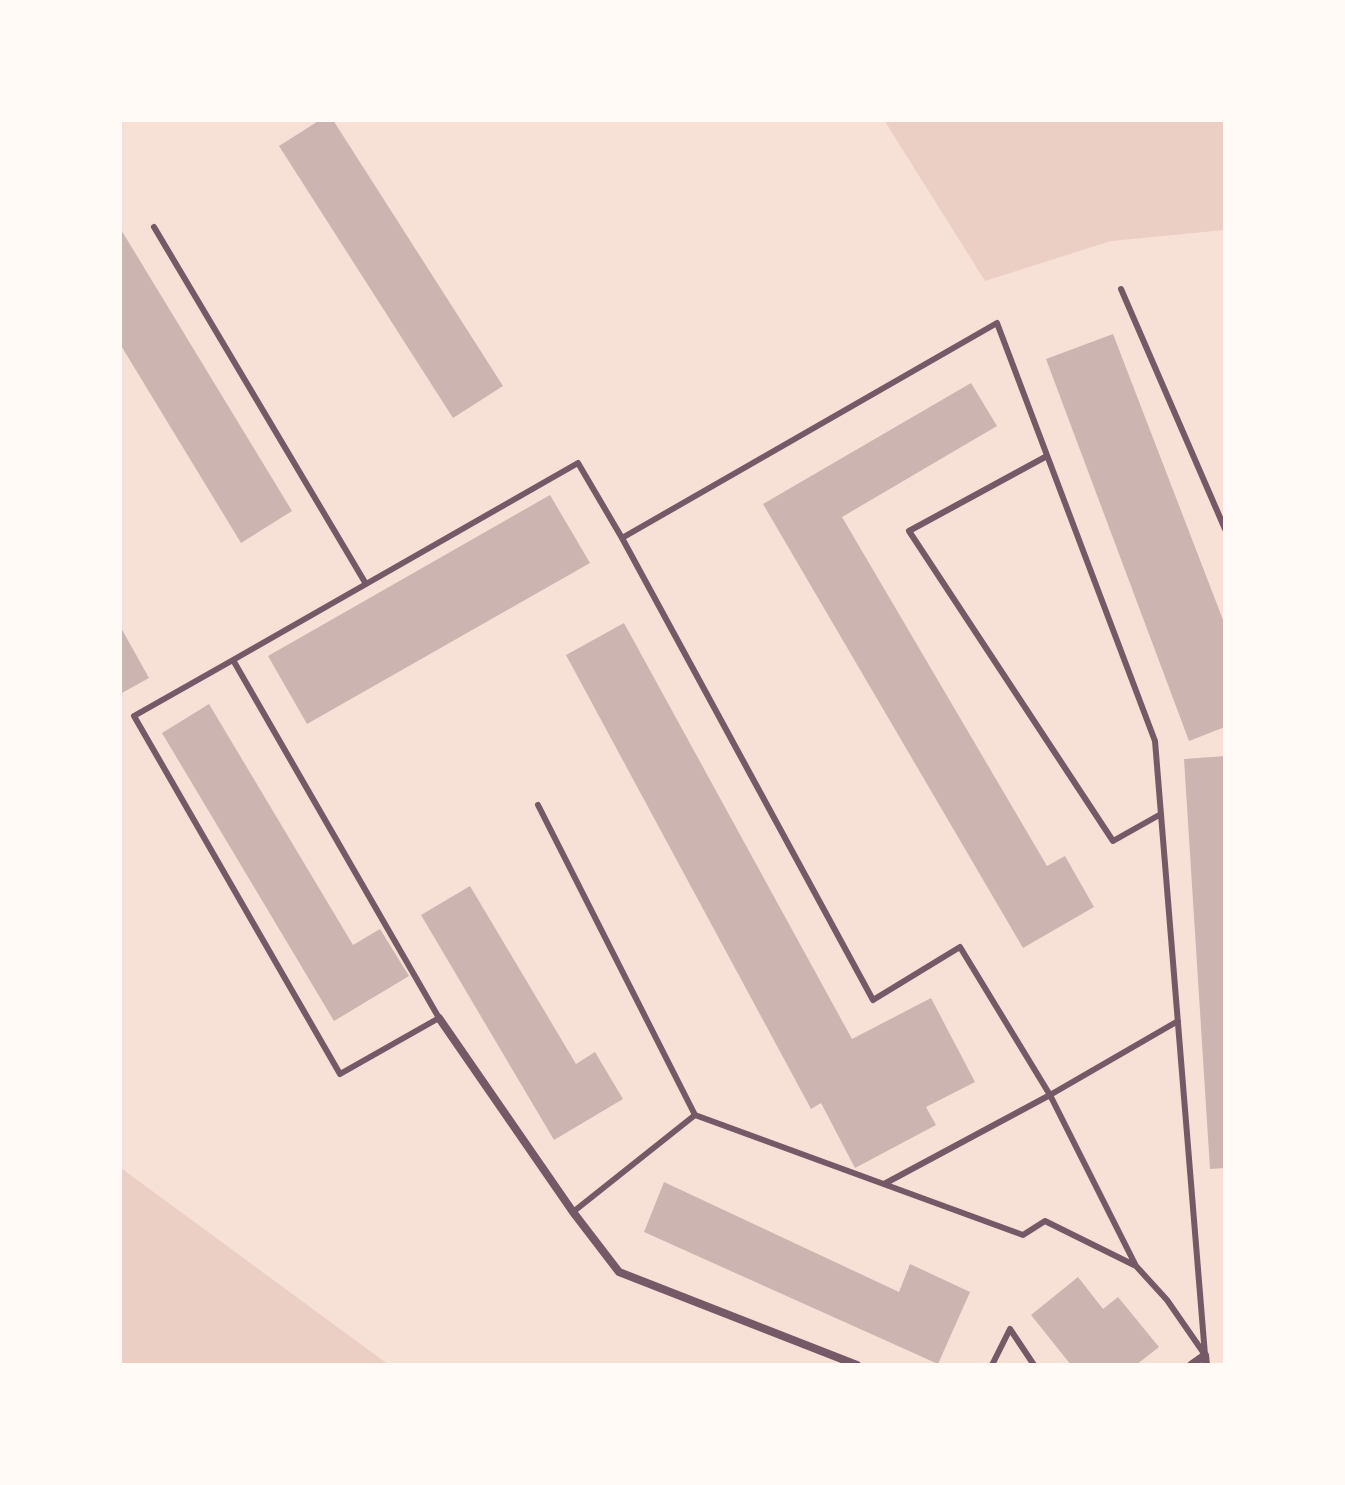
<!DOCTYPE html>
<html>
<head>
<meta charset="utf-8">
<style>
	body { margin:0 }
	#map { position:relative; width:1345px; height:1485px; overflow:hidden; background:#f7e1d7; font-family:Inter,sans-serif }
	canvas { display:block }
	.frame { position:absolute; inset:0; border:122px solid #fffaf5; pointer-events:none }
</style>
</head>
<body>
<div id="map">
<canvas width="1345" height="1485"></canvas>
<div class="frame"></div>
</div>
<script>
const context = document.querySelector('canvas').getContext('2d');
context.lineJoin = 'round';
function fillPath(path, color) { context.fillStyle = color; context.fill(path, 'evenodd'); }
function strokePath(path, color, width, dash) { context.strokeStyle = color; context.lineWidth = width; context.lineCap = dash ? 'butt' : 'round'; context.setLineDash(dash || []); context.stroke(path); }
const green = new Path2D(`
	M884 120H1225V230L1111 241 985 281Z
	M120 1167 121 1168 389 1365H120Z`);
const building = new Path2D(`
	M320 120H333L503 386 453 418 279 146Z
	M120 228 292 511 241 543 120 344Z
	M1113 334 1225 625V727L1189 741 1046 359Z
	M971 383 997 426 842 517 1047 866 1065 856 1094 907 1023 948 763 504Z
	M550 495 590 563 307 724 268 656Z
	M624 623 852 1039 931 998 975 1082 926 1107 936 1125 855 1168 821 1103 811 1109 566 655Z
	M120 626 149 678 120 694Z
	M209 704 353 945 380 929 409 976 334 1021 162 733Z
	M1225 756V1168L1210 1169 1184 759Z
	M470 886 576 1064 595 1052 623 1099 554 1140 421 915Z
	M664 1182 899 1292 910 1264 970 1292 938 1364 644 1232Z
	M1078 1277 1103 1309 1118 1297 1159 1347 1136 1365H1071L1031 1315Z`);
const service = new Path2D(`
	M154 227 366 584
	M1121 289 1225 529
	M1047 456 909 531 1113 841 1161 814
	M622 538 873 1000 960 947 1050 1095 1136 1266
	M233 660 578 463 622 538 997 323 1155 741 1205 1355
	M233 660 439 1018 340 1074 134 716Z
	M538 805 695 1115
	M884 1184 1050 1095 1178 1021
	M573 1212 695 1115 1023 1235 1045 1221 1136 1266 1167 1300 1203 1352
	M992 1365 1010 1329 1034 1365`);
const minor = new Path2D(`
	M439 1018 573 1212 619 1272 857 1365
	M1191 1365 1205 1355 1206 1365`);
fillPath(green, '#ebcfc5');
fillPath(building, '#ccb4b1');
strokePath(service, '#755966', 6);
strokePath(minor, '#755966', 8);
</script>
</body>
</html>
